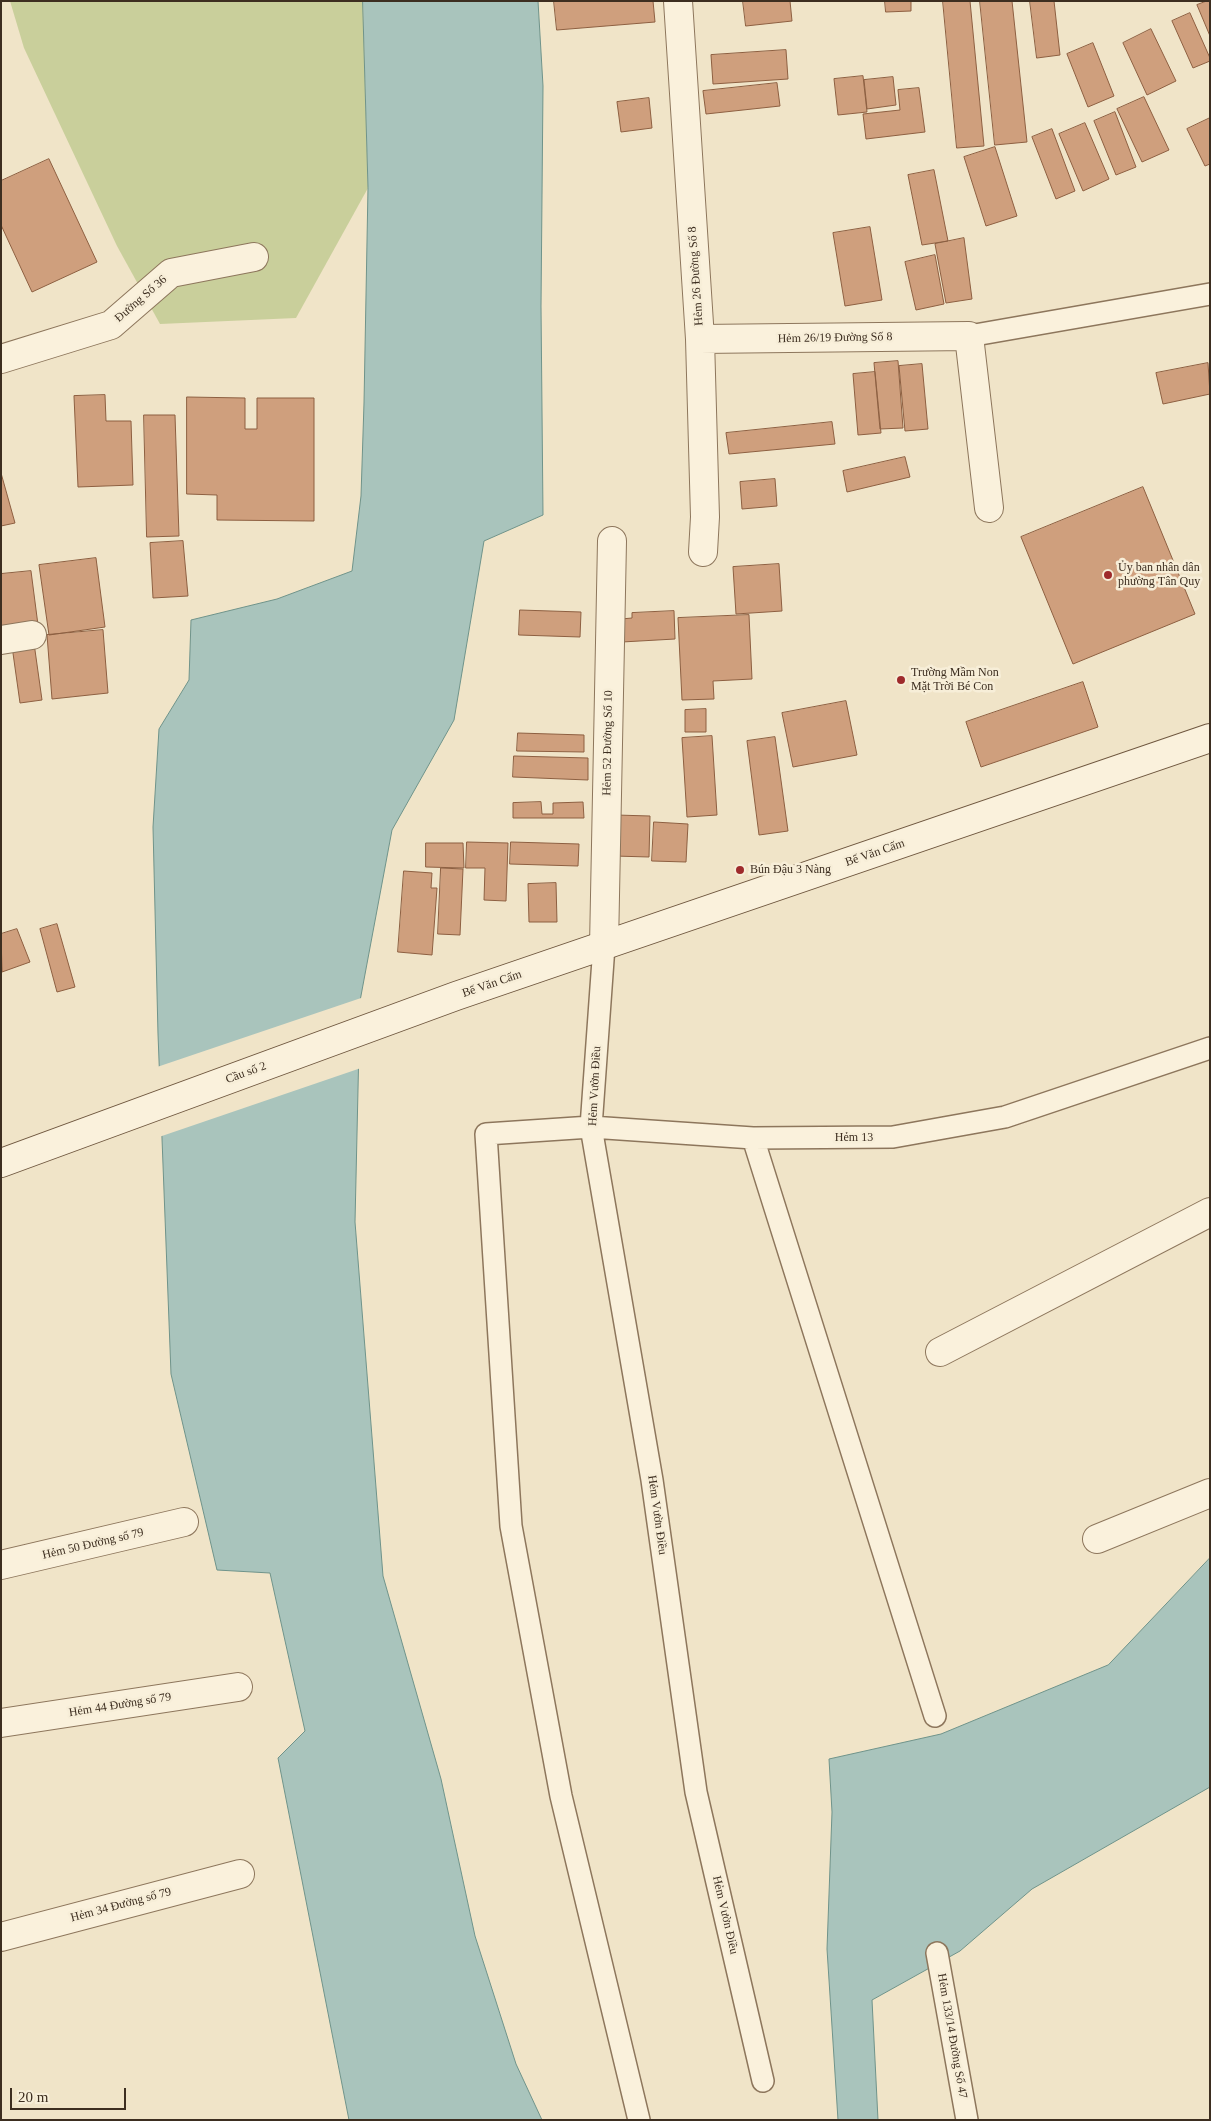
<!DOCTYPE html>
<html>
<head>
<meta charset="utf-8">
<style>
	body { margin:0 }
	#map { position:relative; width:1211px; height:2121px; overflow:hidden; background:#f0e4c8; font-family:"Times New Roman",serif }
	canvas { display:block }
	.frame { position:absolute; inset:0; border:2px solid #3d2e20; pointer-events:none }
	.scale { position:absolute; left:10px; top:2088px; width:116px; height:22px; box-sizing:border-box; border:2px solid #3d2e20; border-top:0; padding-left:6px; font-size:15px; line-height:18px; white-space:nowrap; color:#3d2e20; -webkit-text-stroke:4px #f7eed8; paint-order:stroke }
</style>
</head>
<body>
<div id="map">
<canvas width="1211" height="2121"></canvas>
<div class="frame"></div>
<div class="scale">20 m</div>
</div>
<script>
const context = document.querySelector('canvas').getContext('2d');
context.lineJoin = 'round';
function fillPath(path, color) { context.fillStyle = color; context.fill(path, 'evenodd'); }
function strokePath(path, color, width, dash) { context.strokeStyle = color; context.lineWidth = width; context.lineCap = dash ? 'butt' : 'round'; context.setLineDash(dash || []); context.stroke(path); }
function label(font, color, halo, rows, align = 'center') {
  context.font = font + ' "Times New Roman",serif'; context.lineWidth = 5; context.setLineDash([]); context.textBaseline = 'middle'; context.strokeStyle = halo; context.fillStyle = color; for (const [text, x, y, turn = 0] of rows) {
    context.save(); context.translate(x, y); context.rotate((+turn || 0) * Math.PI / 180); context.textAlign = isNaN(turn) ? turn : align; if (halo) context.strokeText(text, 0, 0); context.fillText(text, 0, 0); context.restore();
  }
}
const green = new Path2D(`
	M10 1H363L368 188 296 318 160 324 117 246 24 48Z`);
const water = new Path2D(`
	M363 1H538L543 86 541 306 543 515 484 541 454 720 392 830 360 1001 355 1222 383 1576 441 1779 475 1936 516 2064 542 2120H349L278 1758 305 1731 270 1573 217 1570 171 1374 158 1034 153 827 159 729 189 680 191 620 277 599 352 571 361 496 364 403 368 188Z
	M1210 1558V1787L1032 1889 960 1951 872 2000 878 2120H838L827 1949 832 1812 829 1759 941 1734 1108 1665Z`);
const pier = new Path2D(`
	M364 997 361 1068 159 1137 157 1067Z`);
const building = new Path2D(`
	M554 1H653L655 22 557 30Z
	M743 1H790L792 21 746 26Z
	M885 1H911V11L886 12Z
	M943 1H970L984 146 957 148Z
	M980 1H1012L1027 142 995 145Z
	M1030 1H1054L1060 55 1037 58Z
	M1207 1H1210V36L1197 5Z
	M1190 13 1210 58V61L1193 68 1172 21Z
	M1151 29 1176 81 1147 95 1123 43Z
	M1093 43 1114 96 1088 107 1067 54Z
	M786 50 788 79 713 84 711 55Z
	M863 76 867 112 838 115 834 79Z
	M893 77 896 105 867 109 864 80Z
	M777 83 780 106 706 114 703 91Z
	M919 88 925 132 866 139 863 114 900 110 898 90Z
	M1144 97 1169 150 1142 162 1117 109Z
	M649 98 652 128 621 132 617 102Z
	M1115 112 1136 167 1116 175 1094 121Z
	M1210 118V164L1205 166 1187 129Z
	M1085 123 1109 179 1083 191 1059 134Z
	M1052 129 1075 191 1056 199 1032 137Z
	M995 147 1017 216 986 226 964 157Z
	M49 159 97 262 32 292 1 225V181Z
	M934 170 948 241 922 245 908 175Z
	M870 227 882 300 845 306 833 233Z
	M964 238 972 299 946 303 935 244Z
	M935 255 944 304 916 310 905 262Z
	M898 361 903 428 880 429 874 363Z
	M1208 363 1210 394 1163 404 1156 373Z
	M922 364 928 429 905 431 899 366Z
	M875 372 881 433 858 435 853 374Z
	M105 395 106 421H131L133 485 78 487 74 396Z
	M187 397 245 398V429H257V398H314V521L217 520V495L187 494Z
	M144 415H175L179 536 147 537Z
	M832 422 835 444 729 454 726 433Z
	M905 457 910 477 847 492 843 471Z
	M1 473 15 523 1 526Z
	M775 479 777 506 742 509 740 482Z
	M1143 487 1195 614 1073 664 1021 537Z
	M183 541 188 596 153 598 150 543Z
	M96 558 105 627 49 635 39 565Z
	M779 564 782 611 736 614 733 567Z
	M31 571 38 625 1 630V574Z
	M520 610 581 612 580 637 519 635Z
	M674 611 675 639 622 642 621 619 632 618V613Z
	M749 615 752 679 713 681 714 699 682 700 678 618Z
	M103 630 108 693 52 699 47 635Z
	M33 636 42 700 20 703 11 639Z
	M1083 682 1098 727 981 767 966 722Z
	M846 701 857 755 793 767 782 713Z
	M706 709V732H685V710Z
	M518 733 584 735V752L517 751Z
	M712 736 717 815 687 817 682 738Z
	M775 737 788 831 759 835 747 741Z
	M514 756 588 758V780L513 777Z
	M541 802 542 814H553V803L583 802 584 818H513V803Z
	M616 815 650 816 649 857 614 856Z
	M654 822 688 824 686 862 652 861Z
	M467 842 508 843 506 901 484 900 485 868H466Z
	M511 842 579 844 578 866 510 864Z
	M426 843H463L464 868 426 867Z
	M441 868 463 869 460 935 438 934Z
	M404 871 432 873 431 888H437L432 955 398 952Z
	M556 883 557 922H529L528 884Z
	M57 924 75 987 57 992 40 929Z
	M17 929 30 962 2 972 1 934Z`);
const lane = new Path2D(`
	M969 336 1210 294
	M604 946 591 1127 652 1480 696 1792 763 2081
	M753 1138 935 1716
	M937 1953 967 2120
	M639 2120 561 1796 511 1526 486 1134 591 1127 753 1138 893 1137 1005 1117 1210 1048`);
const street = new Path2D(`
	M678 1 700 339 705 517 703 552
	M700 339 969 336 989 508
	M1 359 111 325 171 273 254 257
	M1 640 32 635
	M604 946 612 541
	M940 1352 1210 1212
	M1097 1539 1210 1493
	M1 1565 184 1522
	M1 1723 238 1687
	M1 1937 240 1874`);
const secondary = new Path2D(`
	M1 1163 456 996 1210 738`);
const markers = [
	[1108,575,5,"#9e2a2b"],
	[901,680,5,"#9e2a2b"],
	[740,870,5,"#9e2a2b"]
];
const streetNames = [
	["Hẻm 26 Đường Số 8",696,276,-94],
	["Đường Số 36",141,299,-41],
	["Hẻm 26/19 Đường Số 8",835,338,-1],
	["Hẻm 52 Đường Số 10",608,743,-89],
	["Bế Văn Cấm",875,853,-19],
	["Bế Văn Cấm",492,984,-19],
	["Cầu số 2",246,1073,-20],
	["Hẻm Vườn Điều",595,1086,-87],
	["Hẻm 13",854,1138],
	["Hẻm Vườn Điều",657,1515,82],
	["Hẻm 50 Đường số 79",93,1544,-13],
	["Hẻm 44 Đường số 79",120,1705,-9],
	["Hẻm 34 Đường số 79",121,1905,-15],
	["Hẻm Vườn Điều",725,1915,77],
	["Hẻm 133/14 Đường Số 47",952,2036,80]
];
const poiNames = [
	["Ủy ban nhân dân",1118,568],
	["phường Tân Quy",1118,582],
	["Trường Mầm Non",911,673],
	["Mặt Trời Bé Con",911,687],
	["Bún Đậu 3 Nàng",750,870]
];
fillPath(green, '#c9cf9b');
fillPath(water, '#a9c4bc');
strokePath(water, '#6f938a', 1);
fillPath(pier, '#f0e4c8');
fillPath(building, '#cf9f7d');
strokePath(building, '#8d5f41', 1);
strokePath(lane, '#8d765c', 24);
strokePath(street, '#8d765c', 30);
strokePath(secondary, '#6f573f', 30);
strokePath(lane, '#faf1dc', 21);
strokePath(street, '#faf1dc', 28);
strokePath(secondary, '#faf1dc', 28);
for (const [x, y, r, color] of markers) { const dot = new Path2D(); dot.arc(x, y, r, 0, 2 * Math.PI); context.fillStyle = color; context.fill(dot); strokePath(dot, '#f7eed8', 2); }
label('12px', '#3d2e20', '#f7eed8', streetNames);
label('12px', '#3d2e20', '#f7eed8', poiNames, 'left');
</script>
</body>
</html>
